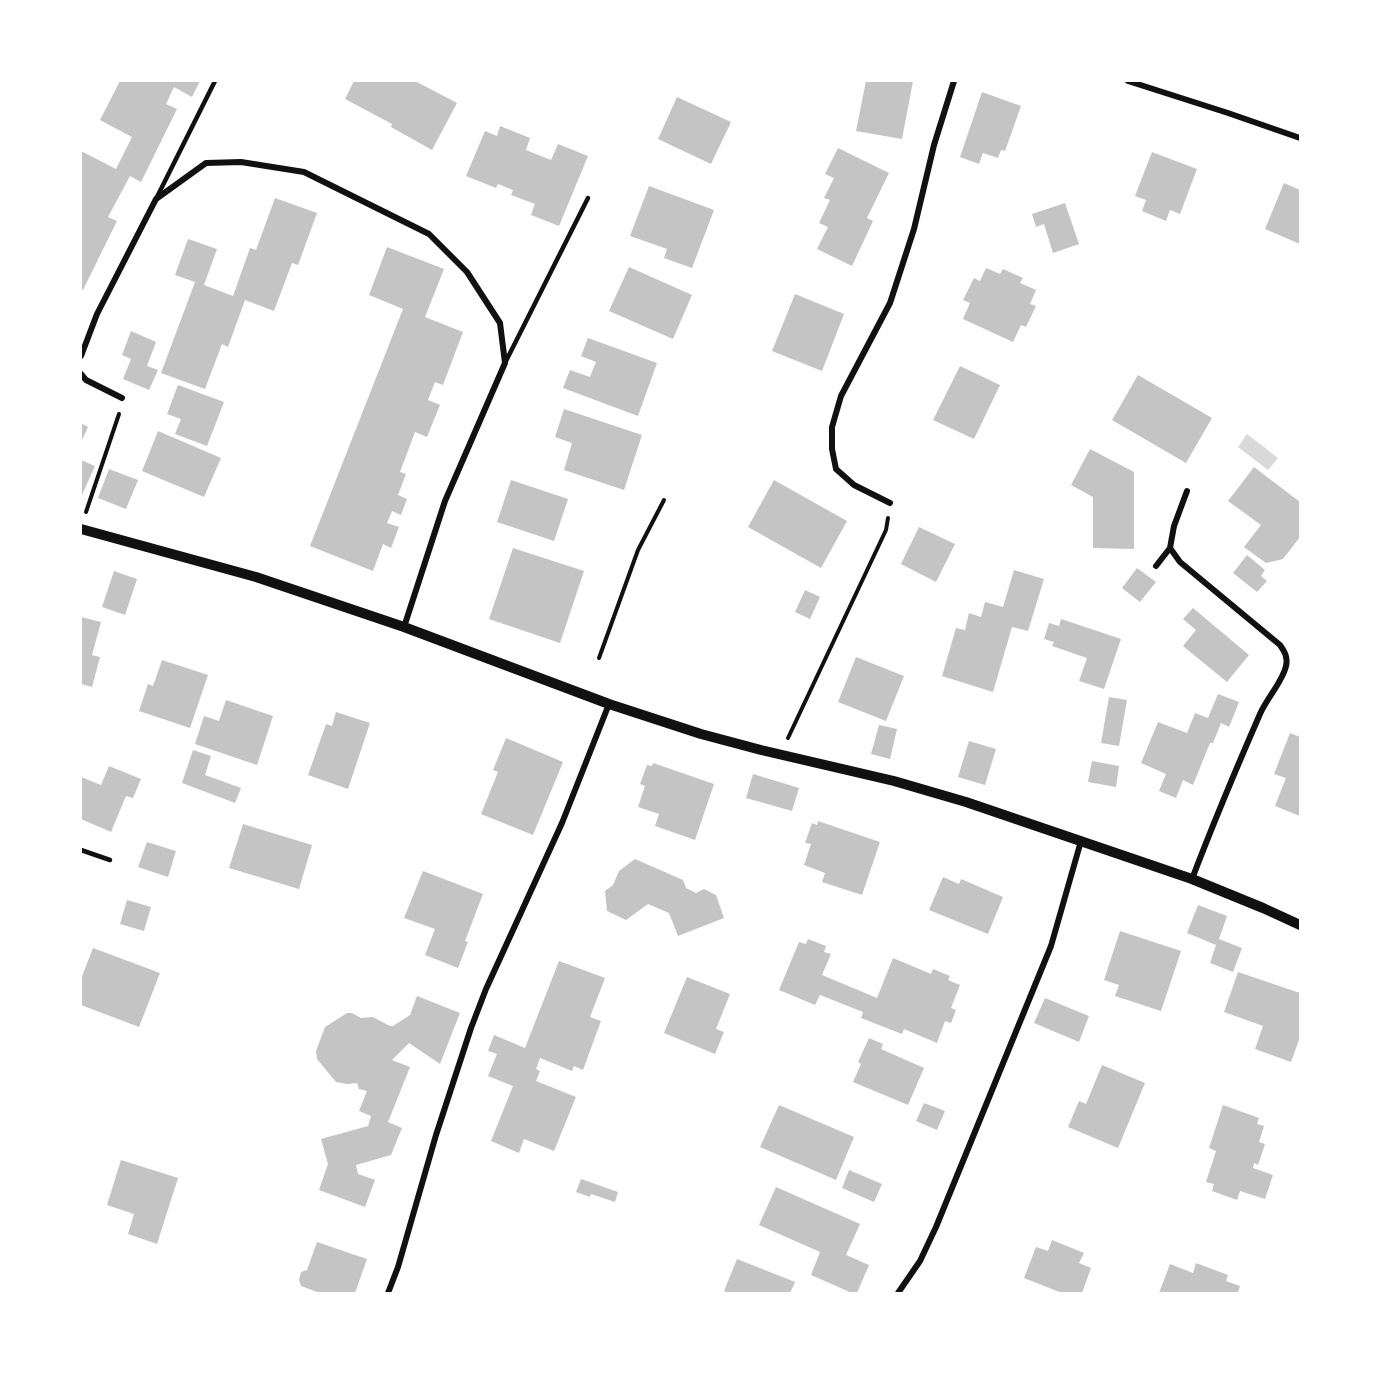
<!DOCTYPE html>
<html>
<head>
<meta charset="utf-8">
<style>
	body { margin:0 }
	#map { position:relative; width:1381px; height:1374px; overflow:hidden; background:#fff; font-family:Rubik,sans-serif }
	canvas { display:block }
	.frame { position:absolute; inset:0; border:82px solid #fff; pointer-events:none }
</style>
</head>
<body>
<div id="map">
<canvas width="1381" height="1374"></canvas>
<div class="frame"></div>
</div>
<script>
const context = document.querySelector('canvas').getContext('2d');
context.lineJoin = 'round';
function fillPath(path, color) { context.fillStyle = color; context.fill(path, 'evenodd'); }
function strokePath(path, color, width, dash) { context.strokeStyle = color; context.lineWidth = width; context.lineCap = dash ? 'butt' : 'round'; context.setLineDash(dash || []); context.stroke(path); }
const water = new Path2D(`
	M1247 434 1278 458 1268 470 1238 447Z`);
const building = new Path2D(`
	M120 81H200L192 97 174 87 166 104 177 109 141 182 130 176 108 217 117 221 83 290 81 289V151L116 169 132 137 100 120Z
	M354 81H415L457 103 432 150 391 127 392 124 345 99Z
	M866 81H913L902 139 856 131Z
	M982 92 1021 106 1005 151 1001 150 998 158 983 153 979 164 960 157Z
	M677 97 731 122 711 164 658 139Z
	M500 126 530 138 526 150 551 160 558 144 588 156 559 226 531 215 535 204 511 195 513 190 498 184 496 188 466 176 485 131 497 136Z
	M838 148 889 173 867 218 873 221 852 266 817 249 828 227 819 223 830 200 824 198 834 178 825 174Z
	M1152 152 1197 169 1180 214 1170 210 1166 221 1142 211 1146 200 1135 196Z
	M1284 183 1300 190V244L1265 229Z
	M649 186 714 210 692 268 664 258 667 249 630 236Z
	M275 198 317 213 298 265 292 263 274 311 245 300 228 347 222 344 205 389 161 373 195 282 175 275 188 239 217 249 204 285 233 296 250 248 256 250Z
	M1065 203 1079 244 1053 253 1044 224 1036 227 1032 214Z
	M387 247 444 269 425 317 463 332 443 385 435 382 428 400 440 405 427 437 415 432 400 472 406 474 398 495 407 499 401 515 392 511 387 523 399 527 391 548 383 544 373 571 310 546 403 309 369 295Z
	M629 267 692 295 673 339 609 311Z
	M986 268 1000 274 1003 269 1023 278 1020 283 1036 290 1030 304 1036 306 1026 327 1021 325 1013 342 963 319 970 303 963 300 974 278 980 281Z
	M795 294 844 314 822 371 772 351Z
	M131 331 156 342 147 366 158 370 149 390 123 379 131 359 122 355Z
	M588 338 657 363 638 416 563 388 570 370 590 377 596 362 581 356Z
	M960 366 1000 385 974 439 933 420Z
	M1138 375 1212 418 1186 463 1112 420Z
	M178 385 224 402 207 446 175 434 181 419 167 414Z
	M564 409 642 435 624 490 564 470 572 443 555 437Z
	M81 423 88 427 81 442Z
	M158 431 221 458 204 497 142 471Z
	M1090 449 1134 472V549L1093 548V497L1071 485Z
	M81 460 95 466 81 497Z
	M1254 467 1300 502V537L1283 559 1266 563 1244 547 1261 525 1228 501Z
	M109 469 138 480 126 509 98 498Z
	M511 480 568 499 554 541 497 522Z
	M774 480 847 521 821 568 748 527Z
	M919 527 955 544 936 582 901 564Z
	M513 548 584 571 560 643 489 619Z
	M1247 555 1265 570 1261 576 1267 581 1257 592 1233 573Z
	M1137 568 1156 582 1140 602 1122 588Z
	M1014 570 1044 579 1028 631 1012 627 993 692 942 676 956 628 965 630 969 613 981 617 985 602 1003 607Z
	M114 571 137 579 125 615 102 607Z
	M805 590 820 597 810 619 795 612Z
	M1193 608 1249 655 1227 682 1183 646 1196 630 1183 619Z
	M81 617 101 622 92 655 100 657 92 687 81 684Z
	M1061 619 1121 639 1104 689 1079 681 1087 658 1052 646 1054 642 1044 639 1049 623 1059 626Z
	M856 657 904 676 886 721 838 702Z
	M162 660 208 675 190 728 139 711 148 684 153 686Z
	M1218 694 1239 702 1229 727 1221 723 1213 743H1210L1193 785 1183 780 1176 798 1159 791 1166 774 1141 763 1158 722 1187 733 1195 713 1208 718Z
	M1109 697 1127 700 1119 746 1101 743Z
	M226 700 273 716 257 765 195 744 204 716 219 721Z
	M336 712 370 723 348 789 308 775 326 724 332 726Z
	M879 725 897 729 890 759 871 754Z
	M1290 733 1300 737V816L1275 806 1286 778 1274 774Z
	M506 738 563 762 533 835 481 814 498 772 493 770Z
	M969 741 996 749 985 785 958 777Z
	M193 750 211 756 205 775 241 788 235 803 182 783Z
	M1092 761 1119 766 1116 787 1088 782Z
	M653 763 714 784 695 840 655 826 659 814 638 807 645 786 640 784 647 765 652 766Z
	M109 766 141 779 133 798 126 796 111 832 81 819V777L101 785Z
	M753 774 799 788 792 811 746 798Z
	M818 821 880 842 862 895 822 882 825 873 804 865 811 844 805 843 812 823 817 825Z
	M243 824 312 845 299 889 229 868Z
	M147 842 176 851 168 877 138 867Z
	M635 859 683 880 686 888 696 893 704 889 716 895 724 918 678 936 669 913 648 904 626 920 607 911 605 891 613 885 619 871Z
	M423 871 483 894 465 941 468 942 458 968 425 955 435 929 404 918Z
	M943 877 959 884 961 879 1003 897 988 934 929 910Z
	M127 900 151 907 144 931 120 924Z
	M1198 905 1227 916 1219 939 1242 948 1233 972 1210 963 1216 945 1187 933Z
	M1120 931 1181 951 1161 1011 1115 996 1119 985 1104 980Z
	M808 939 826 946 824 952 831 954 822 975 877 998 893 958 931 974 933 969 950 976 948 980 960 985 951 1008 956 1010 951 1023 945 1021 937 1043 904 1029 902 1034 861 1018 863 1012 820 995 815 1005 779 990 799 942 806 944Z
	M93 948 160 973 139 1027 81 1005V979Z
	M559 961 605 978 590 1017 601 1021 583 1070 574 1066 572 1071 540 1058 536 1069 540 1071 536 1081 576 1097 554 1151 524 1139 519 1153 491 1141 513 1086 488 1076 497 1054 488 1051 494 1035 525 1048Z
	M1238 972 1300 993V1037L1291 1062 1255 1049 1263 1026 1224 1012Z
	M687 977 730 994 716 1029 724 1032 715 1054 664 1033Z
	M417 996 460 1013 440 1064 409 1043 392 1060 410 1067 388 1122 402 1128 391 1155 356 1165 358 1174 375 1180 365 1207 319 1190 328 1164 321 1139 368 1126 371 1116 359 1111 367 1091 359 1089 357 1083 347 1084 336 1082 317 1059 316 1051 325 1027 347 1013H352L361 1018 373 1017 390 1026H393L410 1015Z
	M1045 998 1089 1016 1079 1042 1034 1023Z
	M869 1038 883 1044 881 1049 924 1068 908 1105 853 1082 861 1064 858 1062Z
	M1102 1065 1145 1083 1118 1148 1068 1127 1079 1101 1086 1104Z
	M924 1103 945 1111 937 1130 916 1121Z
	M779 1105 854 1137 836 1180 760 1147Z
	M1223 1105 1259 1118 1257 1124 1264 1126 1259 1142 1265 1144 1258 1165 1254 1163 1253 1168 1273 1175 1265 1199 1240 1191 1237 1200 1212 1191 1214 1184 1206 1182 1216 1151 1209 1148Z
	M121 1160 178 1178 157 1244 128 1234 134 1214 107 1205Z
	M849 1170 882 1184 874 1202 842 1188Z
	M581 1179 618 1192 615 1202 591 1194 590 1197 576 1192Z
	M776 1187 860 1224 846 1255 869 1265 857 1293H852L811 1275 820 1252 759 1225Z
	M1052 1240 1084 1253 1079 1263 1091 1268 1082 1293H1062L1024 1278 1036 1247 1048 1251Z
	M317 1242 367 1259 355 1293H320L301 1286 299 1280 301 1272 307 1270Z
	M737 1259 795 1282 790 1293H729L724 1291Z
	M1196 1263 1228 1275 1226 1281 1240 1286 1238 1293H1159L1170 1264 1193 1273Z`);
const path = new Path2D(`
	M86 512 119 414
	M599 658 638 550 664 500
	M788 738 886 530 888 518`);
const service = new Path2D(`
	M157 197 215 81
	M505 363 588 198
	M81 850 110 860`);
const minor = new Path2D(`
	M1128 81 1228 113 1300 138
	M81 356 97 314 156 199 206 163 241 162 304 172 429 234 467 272 500 323 505 363 445 501 404 627
	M81 374 86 380 122 398
	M1187 491 1174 526 1170 548 1180 562 1280 645C1285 652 1288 658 1286 666 1283 681 1267 698 1260 714 1236 769 1213 824 1192 879
	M890 503 854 485 836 469 832 449V427L841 396 890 303 914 229 934 145 954 81
	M1156 566 1170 548
	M388 1293 398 1267 436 1135 471 1028 486 989 562 823 609 704
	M898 1293 920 1261 936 1227 1051 946 1081 841`);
const tertiary = new Path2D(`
	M81 529 256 577 404 627 609 704 701 734 761 750 894 781 966 802 1192 879 1263 908 1300 925`);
fillPath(water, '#d9d9d9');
fillPath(building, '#c4c4c4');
strokePath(path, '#111', 4);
strokePath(service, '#111', 4.5);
strokePath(minor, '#111', 6);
strokePath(tertiary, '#111', 10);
</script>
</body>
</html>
